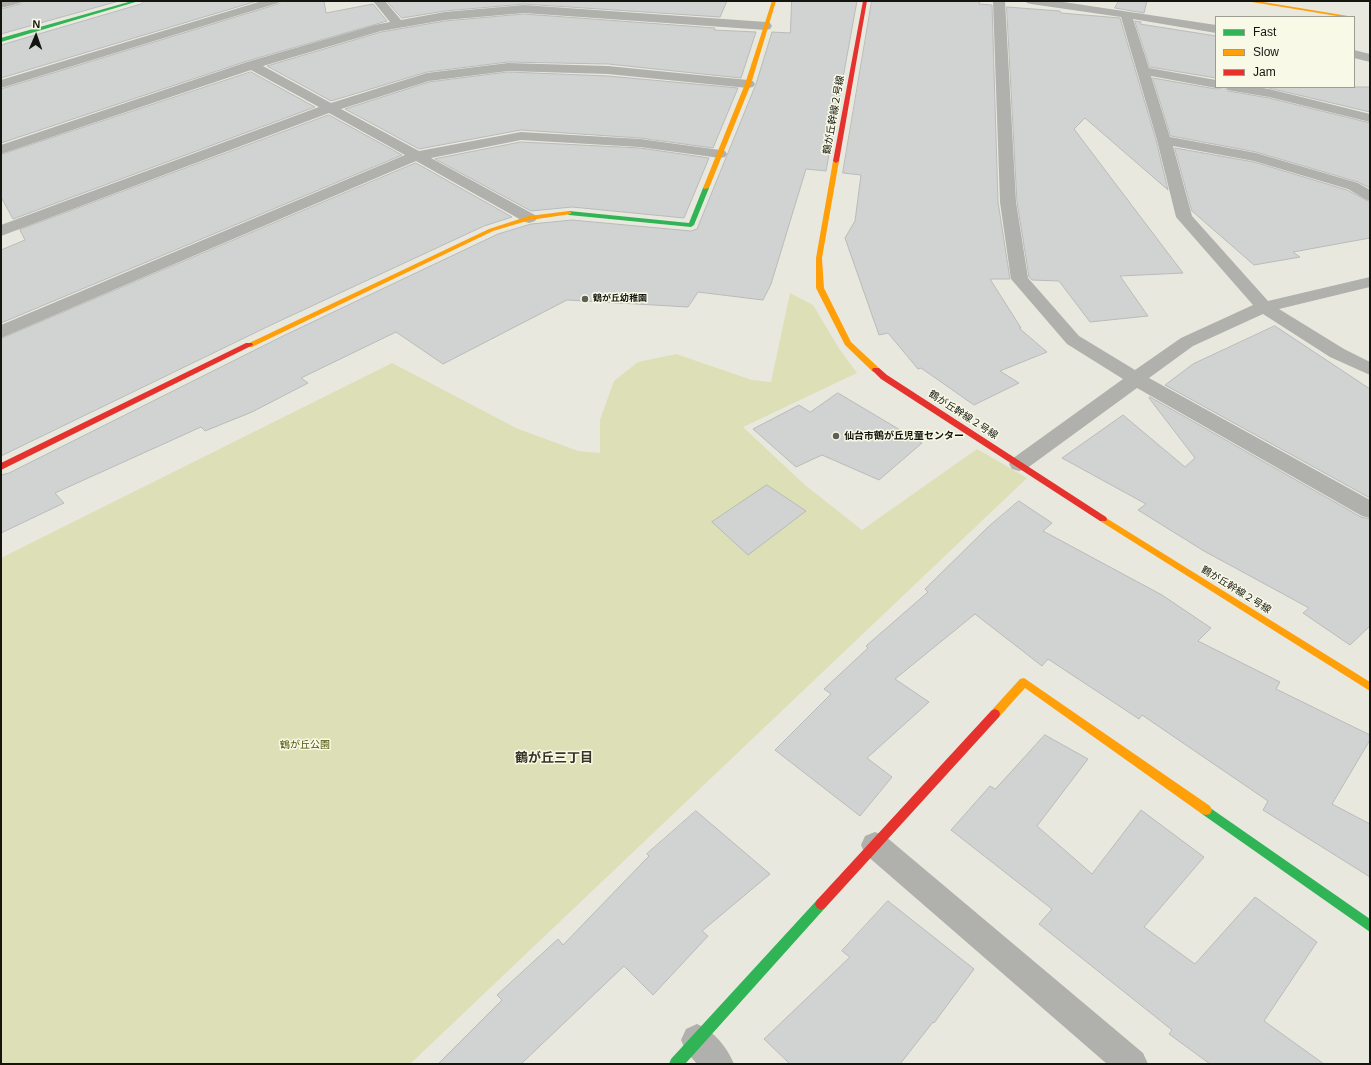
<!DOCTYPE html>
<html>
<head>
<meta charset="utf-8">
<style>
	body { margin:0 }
	#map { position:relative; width:1371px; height:1065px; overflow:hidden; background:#e8e8de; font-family:Arial,sans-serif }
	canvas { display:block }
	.frame { position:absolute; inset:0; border:2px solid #15150f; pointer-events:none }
	.legend { position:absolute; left:1215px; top:16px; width:140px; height:72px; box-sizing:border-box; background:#f8fae7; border:1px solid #9d9e91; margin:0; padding:5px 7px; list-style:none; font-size:12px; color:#15150f }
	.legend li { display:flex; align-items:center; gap:8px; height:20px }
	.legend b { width:20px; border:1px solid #9d9e91 }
	.north { position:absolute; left:16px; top:16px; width:40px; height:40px; -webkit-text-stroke:3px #f8fae7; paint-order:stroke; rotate:2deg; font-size:11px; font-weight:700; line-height:16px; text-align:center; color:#15150f }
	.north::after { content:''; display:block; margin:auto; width:14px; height:18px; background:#15150f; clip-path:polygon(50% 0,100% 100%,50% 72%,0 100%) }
</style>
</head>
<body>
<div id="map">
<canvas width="1371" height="1065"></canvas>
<div class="frame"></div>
<ul class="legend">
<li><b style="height:5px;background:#30b455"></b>Fast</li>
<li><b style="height:5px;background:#ff9f0a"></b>Slow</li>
<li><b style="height:5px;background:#e5322d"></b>Jam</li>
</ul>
<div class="north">N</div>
</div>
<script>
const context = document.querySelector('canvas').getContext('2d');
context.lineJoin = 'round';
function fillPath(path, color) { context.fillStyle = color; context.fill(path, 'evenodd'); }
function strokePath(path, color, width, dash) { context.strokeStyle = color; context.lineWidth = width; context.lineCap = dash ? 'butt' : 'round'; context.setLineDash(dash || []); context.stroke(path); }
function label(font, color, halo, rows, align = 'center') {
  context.font = font + ' Arial,"Noto Sans JP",sans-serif'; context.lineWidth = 3; context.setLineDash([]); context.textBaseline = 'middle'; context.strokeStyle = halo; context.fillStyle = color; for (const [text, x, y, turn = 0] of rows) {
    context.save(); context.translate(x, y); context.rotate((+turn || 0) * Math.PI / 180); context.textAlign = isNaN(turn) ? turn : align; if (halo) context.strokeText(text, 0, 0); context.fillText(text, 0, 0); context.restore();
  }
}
const green = new Path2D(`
	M790 293 813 305 840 350 857 373 743 427 805 485 862 530 977 449 1027 478 410 1064H1V558L392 363 516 428 578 451 600 453V420L614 381 638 362 676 354 752 380 771 382Z`);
const building = new Path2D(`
	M24 1H119L1 34V9L20 4Z
	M144 1H257L1 78V45L141 4Z
	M282 1H324L326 13 373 4 387 21 247 61 1 143V89L278 4Z
	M387 1H727L720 17 524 4 445 11 402 18Z
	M792 1H857L826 171 806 169 771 284 763 300 698 292 688 307 567 300 443 364 396 332 301 378 308 383 252 412 205 431 201 427 55 493 64 503 1 533V475L9 473 285 335 498 234 531 224 572 220 691 231 697 229 756 84 772 32 790 33Z
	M872 1H980L979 4 992 5 998 202 1010 279H990L1021 328H1019L1047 352 1000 371 1019 383 974 405 921 368 918 369 888 333 879 335 845 238 855 221 861 175 843 173Z
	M1119 1H1147L1144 13 1115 8Z
	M1007 7 1060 11 1061 13 1120 18 1156 140 1168 190 1085 118 1074 129 1183 273 1120 276 1148 316 1090 322 1059 281 1032 280 1029 277 1017 202Z
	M524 14 715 28 714 30 756 32 741 78 608 64 508 62 427 72 331 101 267 66 381 32 445 21Z
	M1135 21 1141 22 1140 24 1216 36V78L1150 67Z
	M251 72 315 107 13 219 1 197V155Z
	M508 72 608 76 738 88 713 148 640 138 521 130 419 149 345 109 429 82Z
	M1153 78 1216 89 1225 87 1228 91 1269 98 1370 123V188L1358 182 1256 152 1171 136Z
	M1266 87H1370V112L1269 88Z
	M329 115 402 155 1 323V250L25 240 20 230Z
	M521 142 640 148 709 158 684 218 572 207 531 211 435 159Z
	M1175 148 1254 162 1347 190 1370 202V238L1293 252 1300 257 1254 265 1192 211Z
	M416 163 512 217 484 226 271 325 1 456V339Z
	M1275 326 1370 389V498L1165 385 1193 364Z
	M838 393 922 443 879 480 822 455 796 467 753 429 799 405 810 412Z
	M1150 397 1361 517 1370 519V626L1350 645 1303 613 1309 608 1204 551 1138 510 1146 504 1062 458 1123 415 1185 467 1195 458 1149 398Z
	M767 485 806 511 748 555 712 522Z
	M1019 501 1052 523 1043 531 1162 595 1211 628 1198 641 1280 682 1276 689 1370 735V740L1332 804 1370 824V877L1263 810 1268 801 1142 715 1139 719 1048 659 1042 666 975 614 895 679 929 702 867 758 892 777 860 816 775 750 831 694 824 689 868 648 866 646 928 592 925 589 988 527Z
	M1045 735 1088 759 1037 826 1092 874 1141 810 1204 857 1144 927 1195 964 1255 897 1317 942 1264 1021 1324 1064H1210L1169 1034 1172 1030 1039 924 1052 909 951 830 990 786 995 789Z
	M696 811 770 874 702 931 708 936 653 995 624 966 521 1064H438L502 1000 497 995 558 939 563 945 649 856 647 854Z
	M888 901 974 969 934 1023 933 1022 900 1064H790L764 1039 850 957 842 951Z`);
const street = new Path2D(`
	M1 1H22L20 3 1 8Z
	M262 1H280L278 3 1 88V80Z
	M373 1H385L401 20 445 12 524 5 766 22 770 23 772 26 770 29 766 30 524 13 445 20 381 31 263 66 331 103 427 73 508 63 608 66 748 80 753 81 755 84 753 87 748 88 608 74 508 71 429 81 341 109 419 151 521 132 640 139 720 150 725 151 727 154 725 157 720 158 640 147 521 140 431 158 535 215 537 218 535 221 529 223 523 221 416 161 1 338V325L405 155 329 113 1 236V225L319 107 251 70 1 154V145L247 62 375 25 390 22Z
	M993 1H1005L1016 202 1028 278 1079 336 1135 370 1181 338 1253 305 1176 217 1157 140 1121 17 1031 4 1027 3 1025 1H1057L1216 25V33L1133 19 1149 68 1216 80V87H1220L1216 88 1151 76 1170 137 1256 153 1358 183 1370 190V201L1365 199 1348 189 1254 161 1173 146 1192 216 1268 301 1370 277V287L1279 309 1344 349 1370 362V375L1330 357 1263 314 1193 346 1149 378 1370 500V518L1362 516 1137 388 1026 469 1019 471 1012 469 1009 464 1012 459 1123 379 1067 344 1011 279 1000 202Z
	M1354 50 1370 54V62L1354 58Z
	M1226 87H1257L1269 89 1370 114V122L1269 97 1233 91 1228 90Z
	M875 832 885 836 1143 1053 1148 1064H1107L865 854 861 845 865 836Z
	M697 1024C714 1031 727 1047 734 1064H697L686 1051 681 1040 686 1029Z`);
const fast = new Path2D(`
	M132 1H139L1 42V38Z
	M706 186 709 188 694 225 691 227 569 215 566 213 569 211 689 223 703 188Z
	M1206 805 1370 919V932L1202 814 1200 810 1202 806Z
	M821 898 825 900 827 904 825 908 685 1064H669L671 1059 817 900Z`);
const slow = new Path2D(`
	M772 1H776L751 84 709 188 704 189 703 188 745 84Z
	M1246 1H1257L1354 17H1343Z
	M836 159 839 161 822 258 824 288 851 342 879 368 880 370 879 372H873L845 345 816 288V258L833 161Z
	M569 211 571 212V214L530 220 493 231 252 347H246L245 345 489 229 529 216Z
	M1103 516 1370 682V691L1100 521 1099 519Z
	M1024 678 1210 806 1212 810 1210 814 1206 815 1202 814 1025 688 999 717 995 719 991 717 990 714 991 711 1020 679Z`);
const jam = new Path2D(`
	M863 1H867L839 161 836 163 833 161Z
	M246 343H252L253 345 1 470V463Z
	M873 368H879L887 375 1106 517 1107 519 1106 521H1100L881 379 872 370Z
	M995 709 999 711 1000 714 999 717 825 908 821 910 817 908 815 904 817 900 991 711Z`);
const markers = [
	[585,299,4,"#5f5f57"],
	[836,436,4,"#5f5f57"]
];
const farPoinames = [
	["鶴が丘幼稚園",593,299]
];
const streetNames = [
	["鶴が丘幹線２号線",834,115,-80],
	["鶴が丘幹線２号線",963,415,33],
	["鶴が丘幹線２号線",1236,590,32]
];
const poiNames = [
	["仙台市鶴が丘児童センター",844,436]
];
const parkNames = [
	["鶴が丘公園",305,745]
];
const nearNeighbourhoodnames = [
	["鶴が丘三丁目",554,758]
];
fillPath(green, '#dddfb7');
fillPath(building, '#d0d3d1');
strokePath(building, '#b8bbb9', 1);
fillPath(street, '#b0b0ac');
fillPath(fast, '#30b455');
fillPath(slow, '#ff9f0a');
fillPath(jam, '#e5322d');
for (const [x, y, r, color] of markers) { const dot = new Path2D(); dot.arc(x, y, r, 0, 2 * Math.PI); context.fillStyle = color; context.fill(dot); strokePath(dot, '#f8fae7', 1.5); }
label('bold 9px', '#15150f', '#f8fae7', farPoinames, 'left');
label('10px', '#15150f', '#f8fae7', streetNames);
label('bold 10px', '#15150f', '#f8fae7', poiNames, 'left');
label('10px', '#4c4d01', '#f8fae7', parkNames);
label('bold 13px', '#343426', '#f8fae7', nearNeighbourhoodnames);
</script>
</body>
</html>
